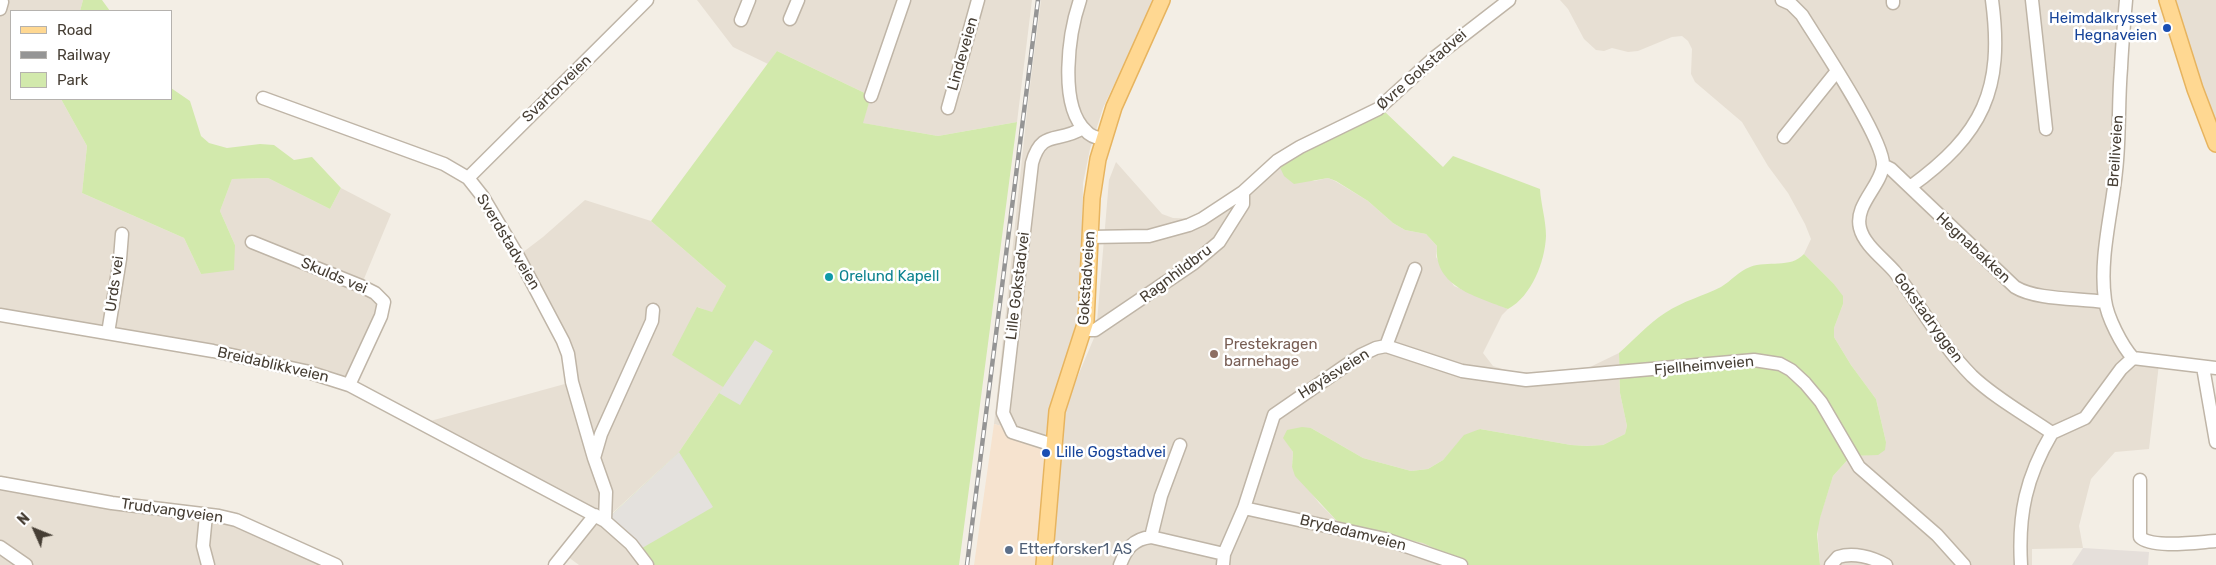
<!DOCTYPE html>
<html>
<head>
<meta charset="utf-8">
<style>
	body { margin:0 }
	#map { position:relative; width:2216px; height:565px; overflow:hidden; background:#f3eee5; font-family:Rubik,sans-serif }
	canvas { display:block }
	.legend { position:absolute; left:10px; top:10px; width:162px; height:90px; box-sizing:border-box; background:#fff; border:1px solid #b5b2ae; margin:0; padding:6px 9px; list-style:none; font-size:15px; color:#463e34 }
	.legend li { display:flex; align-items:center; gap:10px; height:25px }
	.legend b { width:25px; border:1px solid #b5b2ae }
	.north { position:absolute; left:10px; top:505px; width:50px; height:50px; -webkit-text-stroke:4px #fff; paint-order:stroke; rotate:314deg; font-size:14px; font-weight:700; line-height:20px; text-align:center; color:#463e34 }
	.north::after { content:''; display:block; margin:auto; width:18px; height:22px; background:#463e34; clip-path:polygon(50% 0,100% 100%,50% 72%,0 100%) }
</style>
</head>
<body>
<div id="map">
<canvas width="2216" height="565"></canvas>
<ul class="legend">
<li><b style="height:6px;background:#ffd892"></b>Road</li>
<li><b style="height:6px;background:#959595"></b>Railway</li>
<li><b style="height:14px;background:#d2e9ac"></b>Park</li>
</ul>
<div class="north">N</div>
</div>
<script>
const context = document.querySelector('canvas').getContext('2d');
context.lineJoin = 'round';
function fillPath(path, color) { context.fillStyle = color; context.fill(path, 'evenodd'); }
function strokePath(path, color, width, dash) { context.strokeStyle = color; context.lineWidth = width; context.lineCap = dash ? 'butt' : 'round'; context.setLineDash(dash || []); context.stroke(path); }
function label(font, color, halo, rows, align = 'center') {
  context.font = font + ' Rubik,sans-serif'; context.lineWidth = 5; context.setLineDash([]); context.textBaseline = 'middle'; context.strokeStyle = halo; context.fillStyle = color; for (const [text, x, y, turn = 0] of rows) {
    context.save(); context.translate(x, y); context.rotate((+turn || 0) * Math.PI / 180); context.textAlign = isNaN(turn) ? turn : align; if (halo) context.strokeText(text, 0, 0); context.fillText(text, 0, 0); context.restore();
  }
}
const residential = new Path2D(`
	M0 0H83L80 11H11V99H61L87 146 82 193 184 238 201 274 235 245 220 211 232 179 268 178 330 209 341 188 391 214 361 286 384 302 349 385 108 333 0 315Z
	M697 0H1032L1017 122 938 136 862 123 871 96 777 51 768 64 733 47Z
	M1041 0H1154L1103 108 1090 149 1083 183 1081 298 1072 339 1053 396 1045 438 994 424 1028 102Z
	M1560 0H2123L2119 3 2101 293 2136 359 2159 364 2149 449 2115 452 2091 479 2079 526 2083 548 2032 549V565H1820L1817 526 1833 476 1851 456 1868 455 1886 442 1876 399 1851 365 1834 337V328L1843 304 1833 283 1804 254 1811 239 1805 224 1788 193 1768 166 1742 122 1695 82 1691 74 1692 49 1688 41 1682 36 1672 37 1638 51 1628 52 1612 48 1604 51 1596 50 1584 39 1568 9Z
	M2176 0H2216V123L2200 80Z
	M1277 161 1314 181 1328 178 1335 181 1368 201 1393 223 1405 230 1426 234 1437 246 1436 257 1454 286 1508 309 1502 315 1483 353 1493 366 1509 371 1534 373 1586 369 1619 353 1620 393 1627 426 1625 434 1603 445 1587 446 1571 445 1480 429 1459 442 1443 460 1428 469 1411 471 1363 458 1311 428 1284 438 1293 452 1292 467 1319 503 1336 520 1370 531 1424 543 1469 565H1050L1063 411 1094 338 1097 322 1109 180 1116 162 1162 214 1173 218 1202 219Z
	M585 200 651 221 726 286 712 313 698 307 723 387 679 452 605 520 647 565H579L564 554 595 515 423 423 572 382 563 341 518 256 543 237Z
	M0 483 236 520 335 565H0Z`);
const commercial = new Path2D(`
	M994 424 1045 438 1037 565H974Z`);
const industrial = new Path2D(`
	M2083 548 2149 552 2148 565H2072Z`);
const green = new Path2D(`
	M83 0H102L110 11H80Z
	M777 51 871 96 863 123 938 136 1017 122 959 565H647L605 521 679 452 723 387 672 355 697 307 712 312 726 286 651 221Z
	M171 88 190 101 201 136 209 143 227 148 260 144 274 145 294 160 312 157 341 188 330 209 268 178 232 179 220 211 235 245 234 270 201 274 184 238 82 193 87 146 61 99H171Z
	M1384 111 1443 167 1453 156 1540 189C1541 205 1546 220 1546 236 1545 261 1532 296 1508 309 1478 297 1433 287 1437 246L1426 234 1405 230 1393 223 1368 201 1336 181 1328 178 1294 184 1284 176 1277 161Z
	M1804 254 1833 283 1843 296V304L1834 328V337L1851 365 1876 399 1886 442 1885 450 1878 455 1851 456 1833 476 1820 518 1817 534 1820 565H1469L1423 543 1352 528 1336 520 1295 476 1292 467 1293 452 1283 438 1287 430 1302 427 1311 428 1363 458 1411 471 1428 469 1443 460 1464 435 1480 429 1571 445 1587 446 1603 445 1625 434 1627 426 1620 393 1619 353C1634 340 1648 324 1665 313 1683 301 1703 296 1721 287 1731 281 1739 271 1750 267 1768 260 1790 269 1804 254Z`);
const parking = new Path2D(`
	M755 340 773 351 740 405 719 393Z
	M679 452 713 507 637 551 605 521Z`);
const minor = new Path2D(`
	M1080 0C1069 32 1058 105 1086 131 1090 136 1097 138 1103 139
	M1782 0 1791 4 1802 15C1818 41 1884 139 1883 165 1881 186 1854 205 1860 228 1864 245 1884 259 1895 272 1921 306 1941 345 1972 376 1995 398 2026 415 2052 433L2085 418 2121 369 2133 358
	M1893 0V3
	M2032 0 2046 129
	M2126 0C2124 23 2122 46 2121 68 2118 103 2120 137 2116 171 2112 213 2099 258 2105 300 2107 317 2122 346 2133 358
	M0 9 2 2
	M790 19 798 0
	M741 20 749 0
	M871 96 904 0
	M263 98 444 164 468 178 483 197 518 256 563 341 568 354 572 382 594 458 606 492 605 521
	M948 108 978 0
	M1784 137 1837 71
	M1883 165 1891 169 2015 287C2036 300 2078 298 2105 302
	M468 178 647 0
	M1910 187C1983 134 2004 90 1992 0
	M1090 237 1149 236 1189 225 1202 219 1243 192 1277 161 1300 147 1378 109 1434 58 1509 0
	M252 242 361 286 375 293 384 302 381 316 349 385
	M0 315 213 351 305 371 349 385 605 521 631 544 647 565
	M1084 330H1095L1194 263 1219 242 1243 204V192
	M108 333 120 259 122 234
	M1386 346 1462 371 1526 380 1754 360 1780 364 1791 370 1805 383 1821 402 1859 467 1937 535 1964 565
	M1386 346 1415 269
	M2133 358 2216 368
	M2203 367 2216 442
	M1053 445 1012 432 1003 413 1032 163C1042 128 1058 144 1083 128
	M594 458 601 434 652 321 653 310
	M2140 480V537C2152 549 2199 542 2216 541
	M0 483 112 503 219 516 236 520 336 565
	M1244 508 1385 539 1461 565
	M206 515 203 546 208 565
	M1151 537 1161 496 1180 445
	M0 547 26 565
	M555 565 595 515
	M1120 565C1126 549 1133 539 1151 537L1224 554
	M1223 565 1224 554 1244 508 1274 415 1361 355 1376 348 1386 346
	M1831 565 1838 557C1853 552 1872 557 1886 565
	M2021 565C2018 514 2026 477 2052 433`);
const major = new Path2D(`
	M2167 0 2195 89 2216 144
	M1044 565 1057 411 1086 321 1092 198 1098 159 1114 107 1162 0`);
const rail = new Path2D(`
	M967 565 1038 0`);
const markers = [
	[2167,28,5,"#1a4fb4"],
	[829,277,5,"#0f9aa8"],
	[1214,354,5,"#8d6e63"],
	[1046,453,5,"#1a4fb4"],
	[1009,550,5,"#5c6f8a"]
];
const transitNames = [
	["Heimdalkrysset",2157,19],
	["Hegnaveien",2157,36],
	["Lille Gogstadvei",1056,453,"left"]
];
const streetNames = [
	["Lindeveien",963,54,-74],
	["Øvre Gokstadvei",1422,70,-41],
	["Svartorveien",557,89,-44],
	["Breiliveien",2116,151,-86],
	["Sverdstadveien",508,242,59],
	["Hegnabakken",1973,248,43],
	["Ragnhildbru",1176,274,-37],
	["Skulds vei",334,276,23],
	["Gokstadveien",1087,278,-86],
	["Urds vei",115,284,-82],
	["Lille Gokstadvei",1018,286,-83],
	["Gokstadryggen",1928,318,54],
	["Breidablikkveien",273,365,13],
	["Fjellheimveien",1704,366,-5],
	["Høyåsveien",1334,374,-32],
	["Trudvangveien",172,511,8],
	["Brydedamveien",1353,533,14]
];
const cultureNames = [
	["Orelund Kapell",839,277]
];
const educationNames = [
	["Prestekragen",1224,345],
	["barnehage",1224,362]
];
const serviceNames = [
	["Etterforsker1 AS",1019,550]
];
fillPath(residential, '#e7dfd3');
fillPath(commercial, '#f6e3cf');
fillPath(industrial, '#e5dfda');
fillPath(green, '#d2e9ac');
fillPath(parking, '#e4e1dd');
strokePath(minor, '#bfb5a7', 15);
strokePath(major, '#e7b45f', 18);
strokePath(minor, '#fff', 12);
strokePath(major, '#ffd892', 15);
strokePath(rail, '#959595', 4.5);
strokePath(rail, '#fff', 2.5, [8]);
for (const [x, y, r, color] of markers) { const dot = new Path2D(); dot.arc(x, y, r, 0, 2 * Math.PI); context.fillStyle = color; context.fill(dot); strokePath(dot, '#fff', 2); }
label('15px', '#164399', '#fff', transitNames, 'right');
label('15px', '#463e34', '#fff', streetNames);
label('15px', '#0d838f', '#fff', cultureNames, 'left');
label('15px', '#785e54', '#fff', educationNames, 'left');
label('15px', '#4e5e75', '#fff', serviceNames, 'left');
</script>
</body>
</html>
